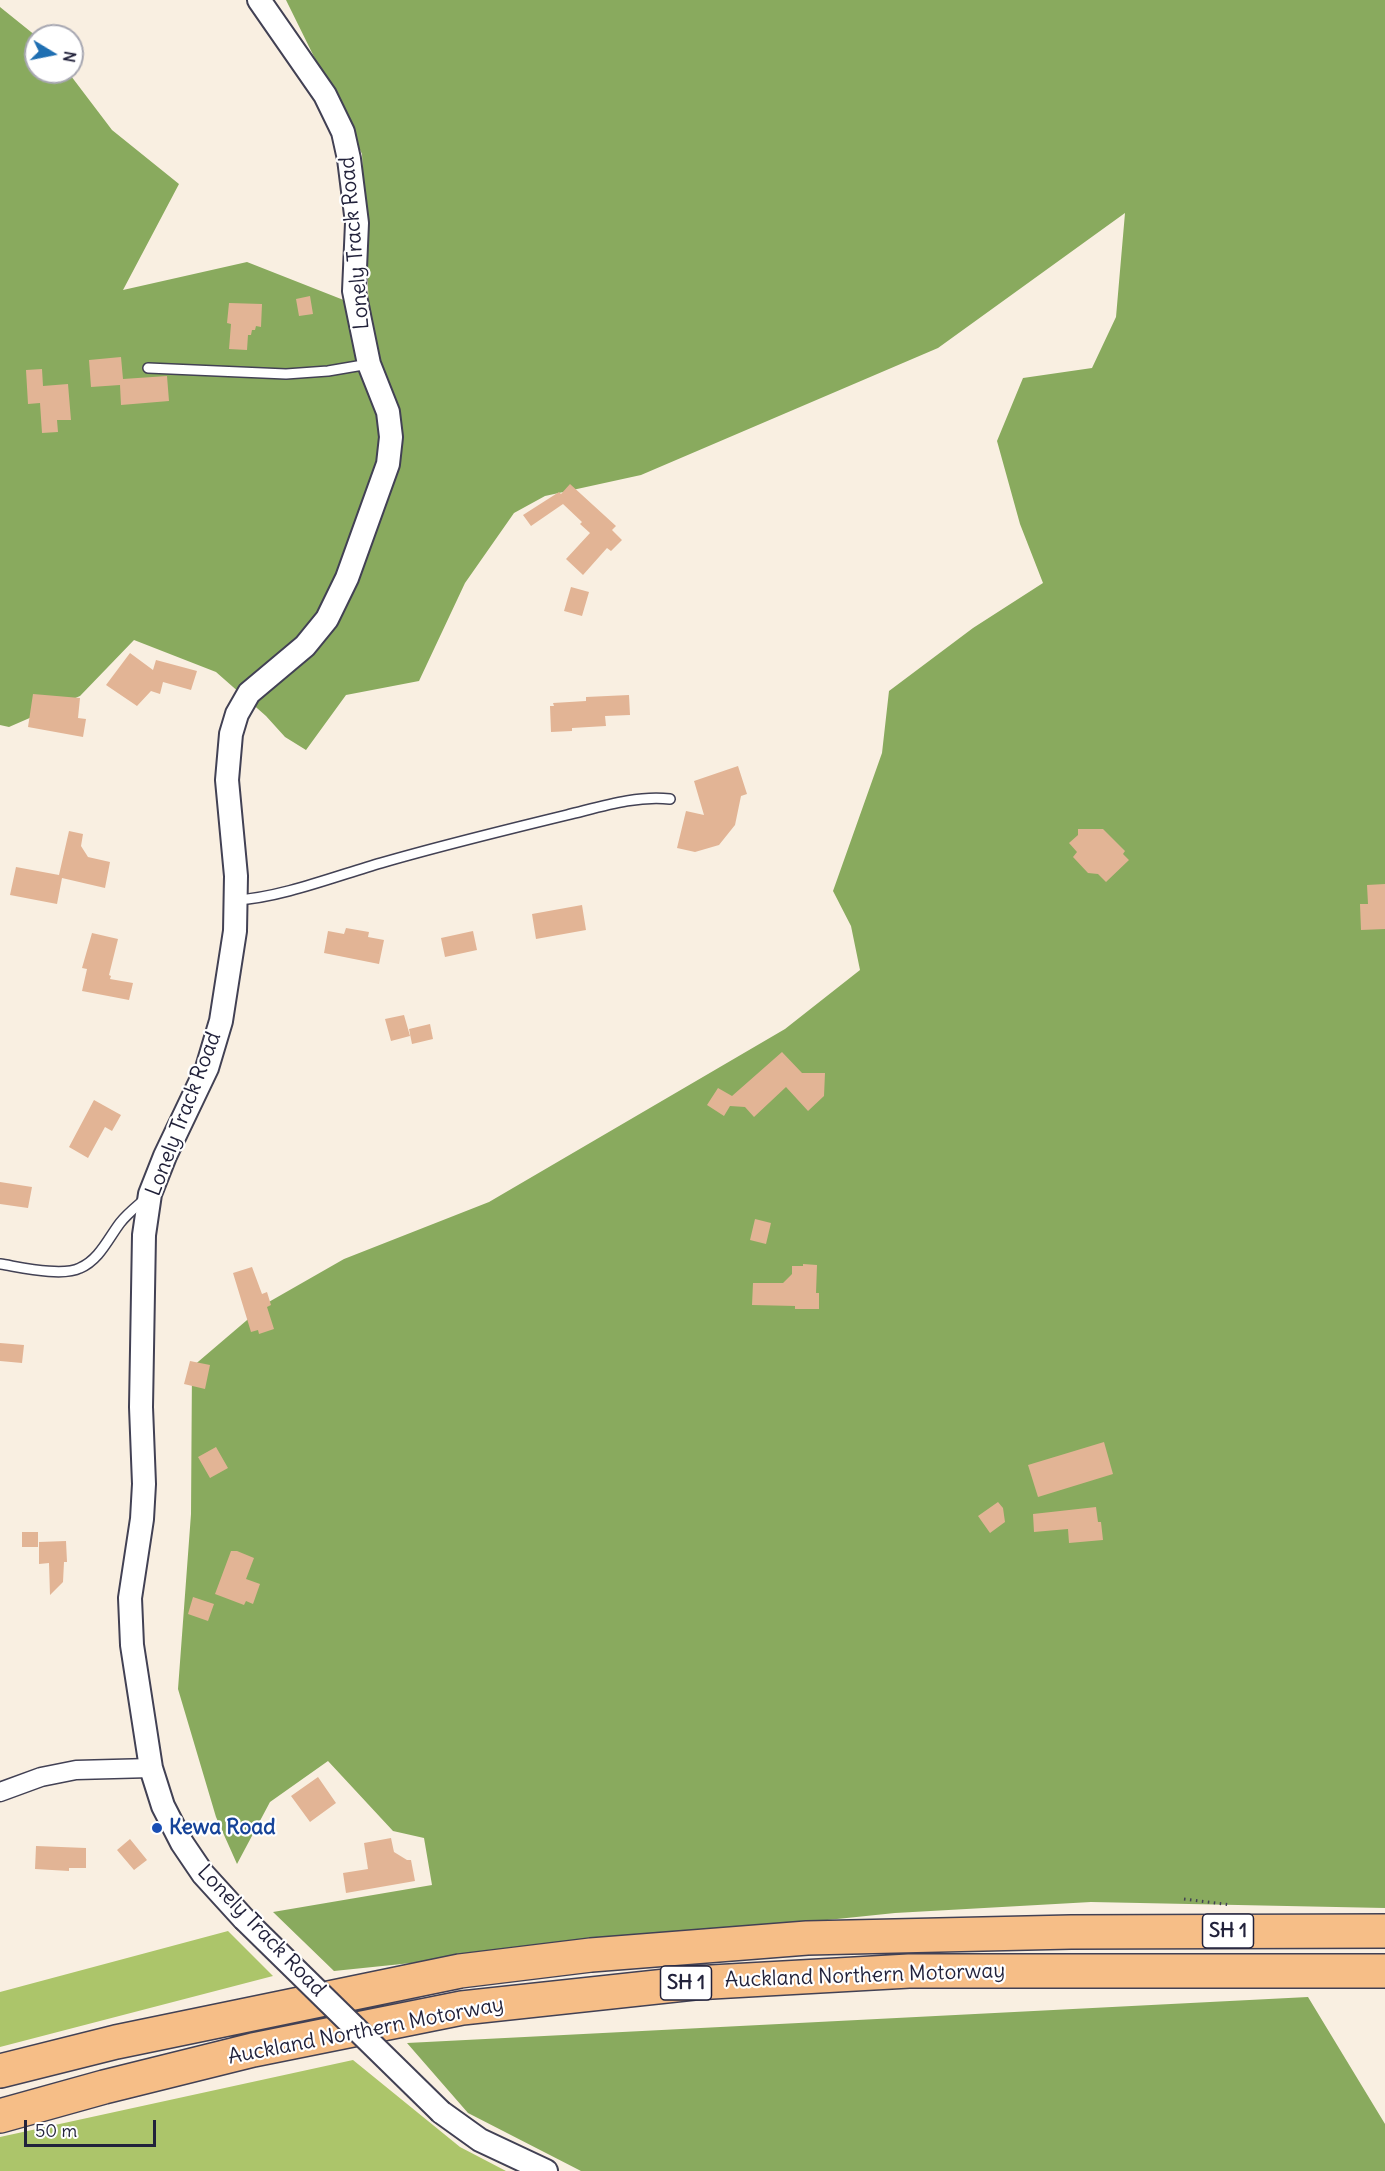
<!DOCTYPE html>
<html>
<head>
<meta charset="utf-8">
<style>
	body { margin:0 }
	#map { position:relative; width:1385px; height:2171px; overflow:hidden; background:#f9efe1; font-family:Delius,sans-serif }
	canvas { display:block }
	.north { position:absolute; left:24px; top:24px; width:60px; height:60px; box-sizing:border-box; background:#fff; border:2px solid #a7a7b1; border-radius:50%; rotate:100deg; font-size:16px; font-weight:700; line-height:24px; text-align:center; color:#22223b }
	.north::after { content:''; display:block; margin:auto; width:21px; height:27px; background:#1f6fb2; clip-path:polygon(50% 0,100% 100%,50% 72%,0 100%) }
	.scale { position:absolute; left:24px; top:2120px; width:132px; height:27px; box-sizing:border-box; border:3px solid #22223b; border-top:0; padding-left:8px; font-size:18px; line-height:21px; white-space:nowrap; color:#22223b; -webkit-text-stroke:4px #fff; paint-order:stroke }
</style>
</head>
<body>
<div id="map">
<canvas width="1385" height="2171"></canvas>
<div class="north">N</div>
<div class="scale">50 m</div>
</div>
<script>
const context = document.querySelector('canvas').getContext('2d');
context.lineJoin = 'round';
function fillPath(path, color) { context.fillStyle = color; context.fill(path, 'evenodd'); }
function strokePath(path, color, width, dash) { context.strokeStyle = color; context.lineWidth = width; context.lineCap = dash ? 'butt' : 'round'; context.setLineDash(dash || []); context.stroke(path); }
function label(font, color, halo, rows, align = 'center') {
  context.font = font + ' Delius,sans-serif'; context.lineWidth = 4.5; context.setLineDash([]); context.textBaseline = 'middle'; context.strokeStyle = halo; context.fillStyle = color; for (const [text, x, y, turn = 0] of rows) {
    context.save(); context.translate(x, y); context.rotate((+turn || 0) * Math.PI / 180); context.textAlign = isNaN(turn) ? turn : align; if (halo) context.strokeText(text, 0, 0); context.fillText(text, 0, 0); context.restore();
  }
}
const green = new Path2D(`
	M228 1931 273 1976 0 2047V1992Z
	M353 2060 460 2147 506 2171H0V2137Z`);
const forest = new Path2D(`
	M286 0H1385V1908L1091 1902 895 1913 334 1971 273 1912 432 1885 424 1838 393 1831 328 1761 270 1802 237 1864 216 1817 178 1689 191 1514 192 1367 267 1303 344 1259 489 1202 785 1029 860 970 851 926 833 891 882 753 889 691 973 628 1043 583 1020 524 997 441 1023 378 1092 368 1116 317 1125 213 938 348 641 475 545 496 514 513 465 583 419 681 346 695 306 750 285 737 266 716 216 672 134 640 80 696 9 727 0 725V7L36 36V72H68L112 130 179 184 123 290 247 262 369 310 362 154Z
	M1308 1997 1385 2124V2171H581L468 2113 407 2043Z`);
const building = new Path2D(`
	M310 296 313 314 299 316 296 299Z
	M229 303 262 304 261 327 256 326 255 330H252L251 335H248L247 350 229 349 231 324 227 323Z
	M121 357 123 379 167 376 169 401 121 405 120 385 91 387 89 360Z
	M42 369 43 386 68 384 71 420H57L58 432 42 433 40 403 28 404 26 370Z
	M570 484 616 526 612 530 622 540 611 551 607 548 583 575 566 559 590 533 580 524 582 522 563 504 531 526 523 515 559 492 561 494Z
	M571 587 589 592 582 616 564 611Z
	M130 653 153 670 156 660 197 671 191 690 163 682 160 694 151 691 137 706 106 685Z
	M33 694 80 698 78 718 86 719 83 737 28 727Z
	M629 695 630 715 605 716 606 726 572 728V731L551 732 550 706H554L553 703 586 701V697Z
	M738 766 747 794 741 796 735 825 719 845 695 852 677 848 686 811 704 815 694 781Z
	M1078 829H1103L1125 851 1123 854 1129 860 1106 882 1098 874 1088 873 1073 857 1077 852 1069 843 1078 835Z
	M69 831 83 834 81 846 88 857 110 862 105 888 62 878 57 904 10 895 16 867 59 875Z
	M1385 884V929L1361 930 1360 904H1368L1367 885Z
	M582 905 586 930 536 939 532 914Z
	M346 928 369 932 368 937 384 940 379 964 324 953 328 931 344 934Z
	M473 931 477 950 445 957 441 938Z
	M92 933 118 939 109 975 111 976 110 979 133 983 129 1000 82 991 87 969 82 968Z
	M404 1015 410 1036 391 1041 385 1019Z
	M430 1024 433 1039 412 1044 409 1029Z
	M782 1052 802 1073H825L824 1096 808 1111 786 1087 754 1117 745 1107 730 1106 724 1116 707 1105 718 1088 732 1096Z
	M94 1100 121 1115 112 1131 105 1127 88 1158 69 1147Z
	M0 1182 32 1187 28 1208 0 1204Z
	M755 1219 771 1223 766 1244 750 1240Z
	M803 1264 817 1265 816 1293H819V1309H795V1306L752 1305 753 1283H783L792 1274V1266H803Z
	M252 1267 262 1294 267 1292 271 1305 267 1307 274 1329 259 1334 258 1330 251 1332 233 1273Z
	M0 1343 24 1345 22 1363 0 1361Z
	M190 1361 210 1365 205 1389 184 1384Z
	M1104 1442 1113 1474 1038 1497 1028 1465Z
	M216 1447 228 1468 210 1478 198 1457Z
	M998 1502 1003 1508 1005 1522 990 1533 978 1516Z
	M1096 1507 1098 1522H1101L1103 1540 1069 1543 1068 1529 1034 1532 1033 1514Z
	M22 1532H38V1547H22Z
	M66 1541 67 1562H64L63 1582 50 1595 49 1563 39 1564V1542Z
	M231 1551H237L254 1558 246 1579 260 1584 253 1604 246 1601 244 1605 215 1594Z
	M193 1597 214 1604 208 1621 188 1614Z
	M318 1777 336 1803 310 1822 291 1796Z
	M391 1838 394 1852 407 1860H411L415 1881 346 1893 343 1873 368 1869 364 1843Z
	M130 1839 147 1860 134 1870 117 1850Z
	M36 1846 86 1848V1868H69V1871L35 1869Z`);
const path = new Path2D(`
	M1184 1899 1231 1905`);
const service = new Path2D(`
	M148 368 286 374 328 371 369 364
	M236 900C280 898 339 875 381 863 443 845 505 830 567 815 600 807 636 795 670 799
	M0 1264C20 1267 62 1277 80 1268 99 1260 108 1239 120 1223 127 1214 136 1207 144 1200`);
const minor = new Path2D(`
	M0 1792 41 1777 76 1770 151 1768`);
const tertiary = new Path2D(`
	M244 1919 203 1874 182 1843 163 1806 151 1768 132 1645 130 1598 142 1519 144 1484 141 1407 144 1235 150 1194 165 1156 207 1068 221 1021 235 931 236 876 227 780 231 734 237 714 249 693 305 646 327 619 347 578 388 464 391 437 388 412 369 364 354 291 357 223 349 159 343 132 325 95 259 0
	M441 2112 480 2140 546 2171`);
const motorway = new Path2D(`
	M0 2071 116 2042 460 1971 591 1955 807 1938 1071 1932 1385 1931
	M0 2116 104 2087 253 2050 462 2008 694 1983 909 1971H1385`);
const tertiaryBridge = new Path2D(`
	M244 1919 441 2112`);
const markers = [
	[157,1828,6,"#1a4fb4"]
];
const shields = [
	[1228,1931,51],
	[686,1983,51]
];
const shieldNames = [
	["SH 1",1228,1931],
	["SH 1",686,1983]
];
const streetNames = [
	["Lonely Track Road",355,243,-95],
	["Lonely Track Road",184,1114,-69],
	["Lonely Track Road",261,1931,46],
	["Auckland Northern Motorway",865,1976,-2],
	["Auckland Northern Motorway",366,2031,-11]
];
const transitNames = [
	["Kewa Road",169,1828]
];
fillPath(green, '#acc56a');
fillPath(forest, '#89aa5e');
fillPath(building, '#e2b495');
strokePath(service, '#424154', 12);
strokePath(minor, '#424154', 21);
strokePath(tertiary, '#424154', 26);
strokePath(motorway, '#424154', 36);
strokePath(path, '#424154', 3, [1.5, 4.5]);
strokePath(service, '#fff', 9);
strokePath(minor, '#fff', 18);
strokePath(tertiary, '#fff', 22);
strokePath(motorway, '#f6be87', 33);
strokePath(tertiaryBridge, '#424154', 26, []);
strokePath(tertiaryBridge, '#fff', 22);
for (const [x, y, r, color] of markers) { const dot = new Path2D(); dot.arc(x, y, r, 0, 2 * Math.PI); context.fillStyle = color; context.fill(dot); strokePath(dot, '#fff', 2); }
for (const [x, y, w] of shields) { const box = new Path2D(); box.roundRect(x - w / 2, y - 17, w, 34, 4.5); context.fillStyle = '#fff'; context.fill(box); strokePath(box, '#22223b', 1.5); }
label('bold 20px', '#22223b', null, shieldNames);
label('21px', '#22223b', '#fff', streetNames);
label('bold 21px', '#164399', '#fff', transitNames, 'left');
</script>
</body>
</html>
